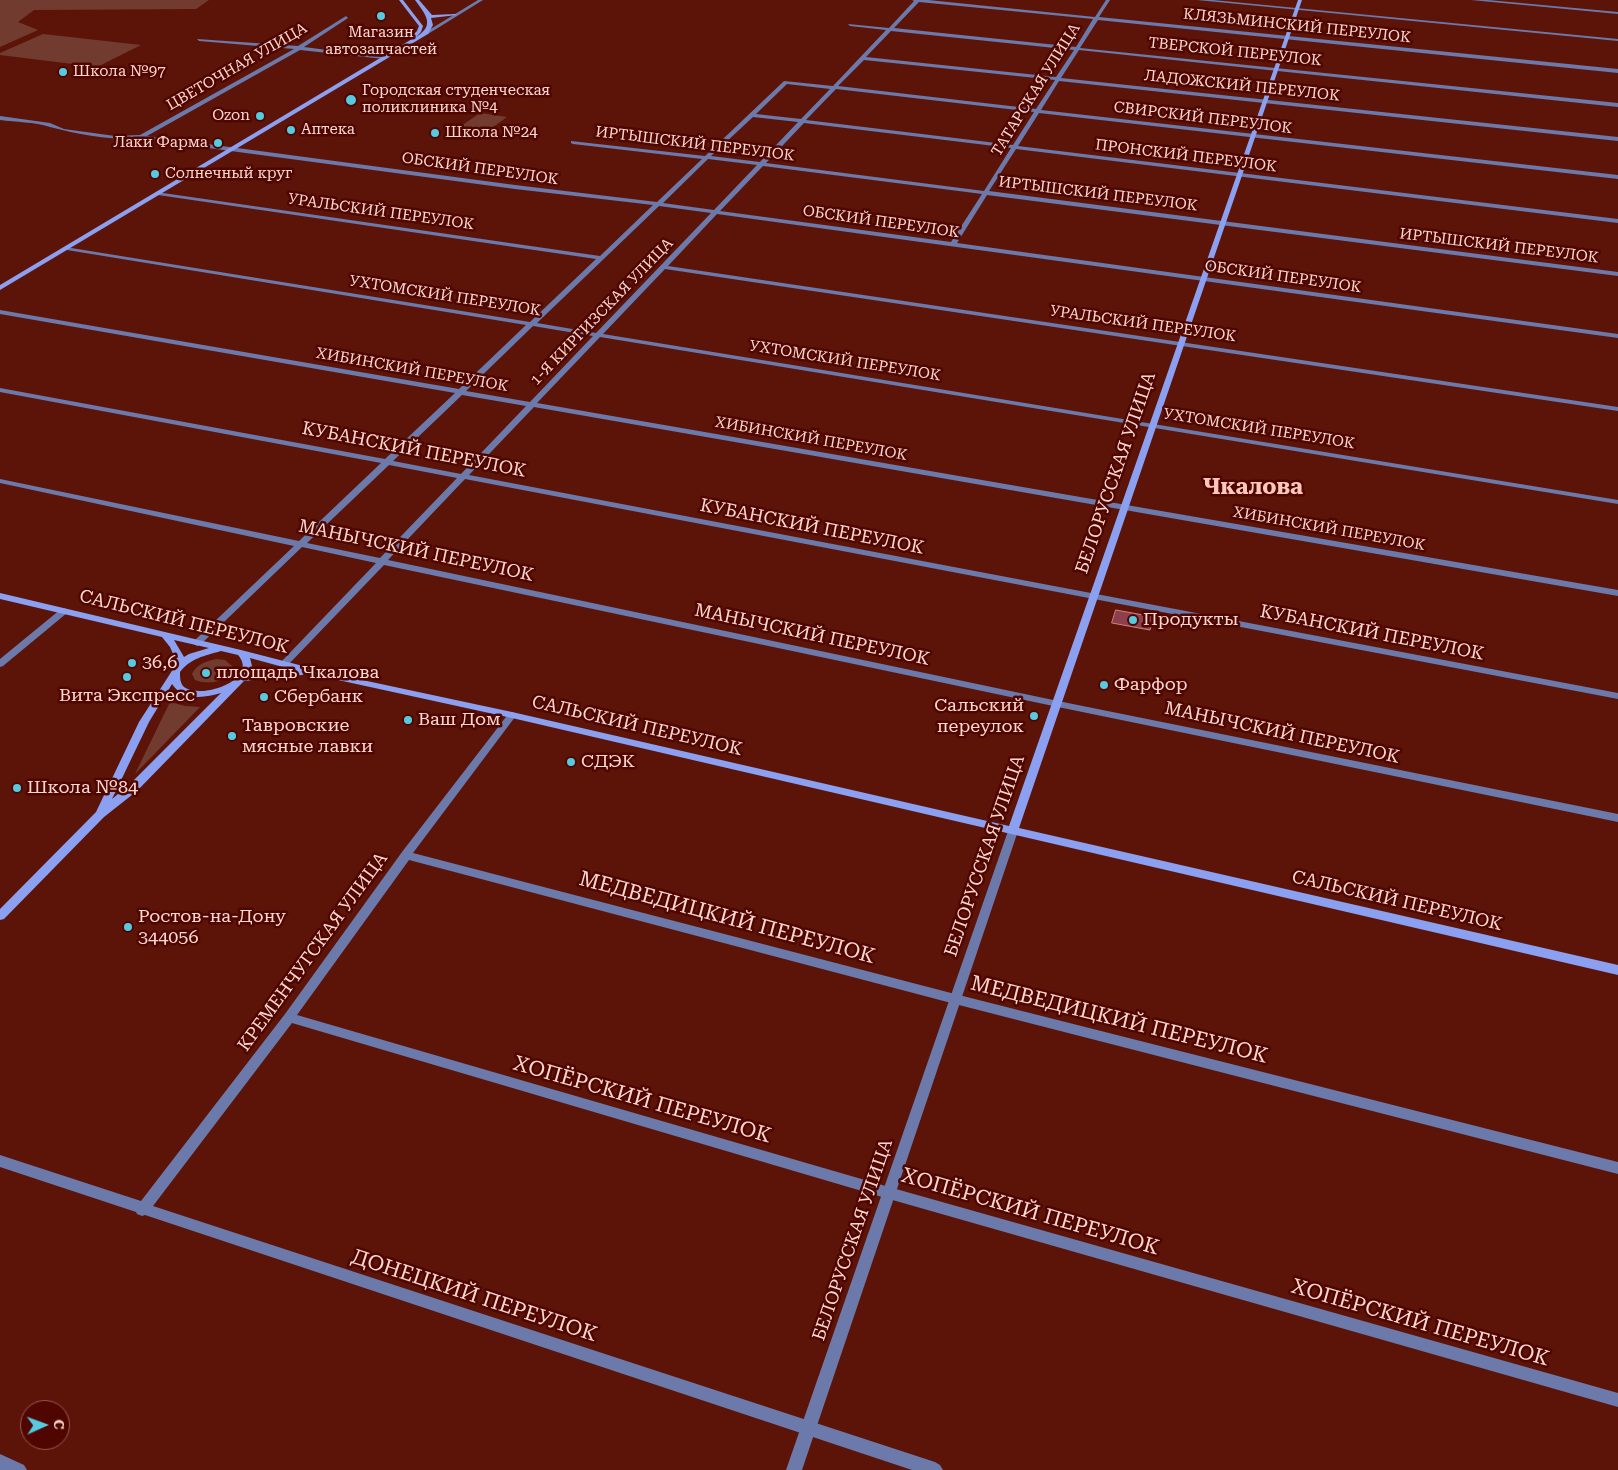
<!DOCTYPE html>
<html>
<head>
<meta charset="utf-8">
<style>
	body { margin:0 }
	#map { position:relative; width:1618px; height:1470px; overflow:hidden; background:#5c1408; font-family:"Roboto Serif",serif }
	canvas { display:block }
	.north { position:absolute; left:20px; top:1400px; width:50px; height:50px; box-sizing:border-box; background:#500600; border:1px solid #955a53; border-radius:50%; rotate:88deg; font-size:14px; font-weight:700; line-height:20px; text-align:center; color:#fcd8d0 }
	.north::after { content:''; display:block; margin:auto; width:18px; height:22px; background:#55cae0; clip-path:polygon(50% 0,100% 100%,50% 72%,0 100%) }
</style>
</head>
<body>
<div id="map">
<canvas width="1618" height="1470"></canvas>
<div class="north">С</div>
</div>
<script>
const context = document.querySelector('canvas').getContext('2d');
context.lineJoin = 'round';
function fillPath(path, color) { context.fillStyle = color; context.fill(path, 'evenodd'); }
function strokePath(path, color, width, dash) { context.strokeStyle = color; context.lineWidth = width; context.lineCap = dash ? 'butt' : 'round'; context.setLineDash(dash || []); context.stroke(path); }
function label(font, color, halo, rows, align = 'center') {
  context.font = font + ' "Roboto Serif",serif'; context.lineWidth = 5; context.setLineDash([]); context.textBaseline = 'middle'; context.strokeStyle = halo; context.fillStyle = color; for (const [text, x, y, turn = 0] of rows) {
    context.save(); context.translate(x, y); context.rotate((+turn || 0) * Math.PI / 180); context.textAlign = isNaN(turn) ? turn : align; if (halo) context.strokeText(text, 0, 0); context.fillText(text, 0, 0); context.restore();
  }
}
const green = new Path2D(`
	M0 0H209L196 9 34 10 18 22 38 30 0 47Z
	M43 34 141 45 97 67 0 55V53Z
	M480 113 507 117 479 137 451 133Z
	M217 659 225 660 232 666C230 683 207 685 195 680L192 674C197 664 206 661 217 659Z
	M170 702 185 706 200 707 135 774Z`);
const building = new Path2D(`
	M1116 610 1154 617 1150 630 1112 623Z`);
const minor = new Path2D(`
	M478 0H483L428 34 424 33Z
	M912 0H928L1095 17 1106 0H1110L1099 17 1618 69V73L1098 20 1080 48 1618 103V107L1079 50 1061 78 1618 137V141L1059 81 1041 110 1618 175V179L1039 113 1018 146 1618 219V223L1016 149 989 191 1618 272V276L987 195 957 243 1618 334V338L717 214 668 266 1618 407V411L665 269 603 334 1618 500V504L600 337 537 403 1618 590V596L534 407 469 475 1618 693V699L465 479 388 560 1058 701 1618 814V822L1058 707 384 565 287 666 284 667 279 664 281 662 376 563 302 547 200 645 197 646 192 643 194 641 294 546 0 483V479L299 541 381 463 0 392V388L385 459 455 393 0 314V310L459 389 526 325 67 250 65 249V247L530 322 596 259 158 195 156 194V192L600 256 653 205 515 189 141 139C110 140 80 135 50 127 34 122 16 122 0 120V116L50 123 64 129 115 136 140 135 294 49 199 41 197 39 298 46 346 16 348 18 304 47 382 57 384 59 300 50 147 136 515 185 657 202 702 159 573 144 571 143V141L705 156 784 81 833 86 886 30 850 26 848 24 889 28 914 1ZM919 2 1093 19 1076 47 894 28ZM891 31 1074 50 1056 77 866 57ZM864 60 1055 80 1036 109 838 86ZM787 84 830 89 801 119 756 114ZM836 89 1034 112 1013 145 806 120ZM753 117 798 122 760 162 711 156ZM804 123 1011 148 984 191 766 163ZM708 159 757 165 714 210 663 203ZM763 166 982 194 951 242 720 211ZM659 206 711 213 596 333 537 323ZM533 326 593 336 530 402 466 391ZM462 395 526 406 461 474 393 461ZM389 465 457 478 380 558 307 543Z
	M1197 0H1213L1618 39V41Z
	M1471 0H1488L1618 12V14Z
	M64 608 69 611 67 613 3 666 0 667V659L61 609Z
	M512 712 515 713 517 715 515 717 413 853 955 994 1618 1162V1174L955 1004 409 860 297 1015 889 1187 1618 1393V1407L889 1199 292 1023 153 1206 935 1462 940 1465 943 1470H912L145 1215 142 1216 137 1214 136 1212 0 1167V1155L141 1201 285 1014 402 852 509 713Z
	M0 1454 24 1465 27 1470H0Z`);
const tertiary = new Path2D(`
	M1013 827 1017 828 1018 831 802 1470H786L1008 831 1009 828Z`);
const secondary = new Path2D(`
	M399 0H403L423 26 421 32 416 37C436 25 425 14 415 0H419L432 15 455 14 457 15 431 18 433 25 428 34 0 290V285L412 39 410 38 417 31 419 26Z
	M1298 0H1302L1019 828 1618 965V975L512 718 306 673 302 675 244 681 137 791 104 817 4 919 0 920V909L96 812 139 722 177 663 170 647 162 637 0 599V593L241 650 334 674 512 712 1009 826ZM174 640 209 648 189 654 184 657ZM221 651 238 655C260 680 200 700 184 687 180 683 180 678 180 672 191 658 204 656 221 651ZM250 658 294 670 249 675 252 666ZM172 684C183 701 204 698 221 693L129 785 112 799 149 722Z`);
const markers = [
	[381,16,5,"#55cae0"],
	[63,72,5,"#55cae0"],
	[351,100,6,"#55cae0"],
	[260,116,5,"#55cae0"],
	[291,130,5,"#55cae0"],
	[435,133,5,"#55cae0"],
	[218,143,5,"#55cae0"],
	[155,174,5,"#55cae0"],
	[1133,620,5,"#55cae0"],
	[132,663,5,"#55cae0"],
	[206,673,5,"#55cae0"],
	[127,677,5,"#55cae0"],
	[1104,685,5,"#55cae0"],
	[264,697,5,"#55cae0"],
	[1034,716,5,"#55cae0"],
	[408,720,5,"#55cae0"],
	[232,736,5,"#55cae0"],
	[571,762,5,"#55cae0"],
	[17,788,5,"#55cae0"],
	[128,927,5,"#55cae0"]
];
const farStreetnames = [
	["КЛЯЗЬМИНСКИЙ ПЕРЕУЛОК",1297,26,6],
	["ТВЕРСКОЙ ПЕРЕУЛОК",1235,52,6],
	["ЦВЕТОЧНАЯ УЛИЦА",237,67,-30],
	["ЛАДОЖСКИЙ ПЕРЕУЛОК",1242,86,6],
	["ТАТАРСКАЯ УЛИЦА",1036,90,-58],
	["СВИРСКИЙ ПЕРЕУЛОК",1203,118,7],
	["ИРТЫШСКИЙ ПЕРЕУЛОК",695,144,7],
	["ПРОНСКИЙ ПЕРЕУЛОК",1186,156,7],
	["ОБСКИЙ ПЕРЕУЛОК",480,169,8],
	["ИРТЫШСКИЙ ПЕРЕУЛОК",1098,194,7],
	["УРАЛЬСКИЙ ПЕРЕУЛОК",381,212,8],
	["ОБСКИЙ ПЕРЕУЛОК",881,222,8],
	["ИРТЫШСКИЙ ПЕРЕУЛОК",1499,246,7],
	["ОБСКИЙ ПЕРЕУЛОК",1283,277,8],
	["УХТОМСКИЙ ПЕРЕУЛОК",445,296,9],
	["1-Я КИРГИЗСКАЯ УЛИЦА",602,312,-46],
	["УРАЛЬСКИЙ ПЕРЕУЛОК",1143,324,8],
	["УХТОМСКИЙ ПЕРЕУЛОК",845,361,9],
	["ХИБИНСКИЙ ПЕРЕУЛОК",412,370,10],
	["УХТОМСКИЙ ПЕРЕУЛОК",1259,429,9],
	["ХИБИНСКИЙ ПЕРЕУЛОК",811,439,10],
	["ХИБИНСКИЙ ПЕРЕУЛОК",1329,529,10]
];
const farPoinames = [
	["Магазин",381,33,"center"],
	["автозапчастей",381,50,"center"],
	["Школа №97",73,72],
	["Городская студенческая",362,91],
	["поликлиника №4",362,108],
	["Ozon",250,116,"right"],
	["Аптека",301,130],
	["Школа №24",445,133],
	["Лаки Фарма",208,143,"right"],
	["Солнечный круг",165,174]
];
const streetNames = [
	["КУБАНСКИЙ ПЕРЕУЛОК",414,450,11],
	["БЕЛОРУССКАЯ УЛИЦА",1116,473,-71],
	["КУБАНСКИЙ ПЕРЕУЛОК",812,527,11],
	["МАНЫЧСКИЙ ПЕРЕУЛОК",416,551,12],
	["САЛЬСКИЙ ПЕРЕУЛОК",184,622,14],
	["КУБАНСКИЙ ПЕРЕУЛОК",1372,633,11],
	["МАНЫЧСКИЙ ПЕРЕУЛОК",812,635,12],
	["САЛЬСКИЙ ПЕРЕУЛОК",637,726,13],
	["МАНЫЧСКИЙ ПЕРЕУЛОК",1282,733,12],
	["БЕЛОРУССКАЯ УЛИЦА",985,856,-71],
	["САЛЬСКИЙ ПЕРЕУЛОК",1397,901,13],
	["КРЕМЕНЧУГСКАЯ УЛИЦА",313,952,-54],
	["БЕЛОРУССКАЯ УЛИЦА",853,1240,-71]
];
const poiNames = [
	["Продукты",1143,620],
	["36,6",142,663],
	["площадь Чкалова",216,673],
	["Фарфор",1114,685],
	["Вита Экспресс",127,696,"center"],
	["Сбербанк",274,697],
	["Сальский",1024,706,"right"],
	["переулок",1024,727,"right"],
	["Ваш Дом",418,720],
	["Тавровские",242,726],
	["мясные лавки",242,747],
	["СДЭК",581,762],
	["Школа №84",27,788],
	["Ростов-на-Дону",138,917],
	["344056",138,938]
];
const nearStreetnames = [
	["МЕДВЕДИЦКИЙ ПЕРЕУЛОК",727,918,15],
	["МЕДВЕДИЦКИЙ ПЕРЕУЛОК",1119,1020,14],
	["ХОПЁРСКИЙ ПЕРЕУЛОК",642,1100,16],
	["ХОПЁРСКИЙ ПЕРЕУЛОК",1030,1212,16],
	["ДОНЕЦКИЙ ПЕРЕУЛОК",474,1296,18],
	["ХОПЁРСКИЙ ПЕРЕУЛОК",1420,1323,16]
];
const districtNames = [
	["Чкалова",1253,488]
];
fillPath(green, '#723b30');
fillPath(building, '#8d404c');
strokePath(building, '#d47f8a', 1);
fillPath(minor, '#6b79ab');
fillPath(tertiary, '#6b79ab');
fillPath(secondary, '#8ba0f1');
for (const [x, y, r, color] of markers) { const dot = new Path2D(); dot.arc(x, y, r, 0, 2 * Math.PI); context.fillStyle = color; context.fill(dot); strokePath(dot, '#500600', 2); }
label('15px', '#fcd8d0', '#500600', farStreetnames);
label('15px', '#fcd8d0', '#500600', farPoinames, 'left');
label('18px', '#fcd8d0', '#500600', streetNames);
label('18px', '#fcd8d0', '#500600', poiNames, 'left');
label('21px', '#fcd8d0', '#500600', nearStreetnames);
label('bold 22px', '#fdc8bc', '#500600', districtNames);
</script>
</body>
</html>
